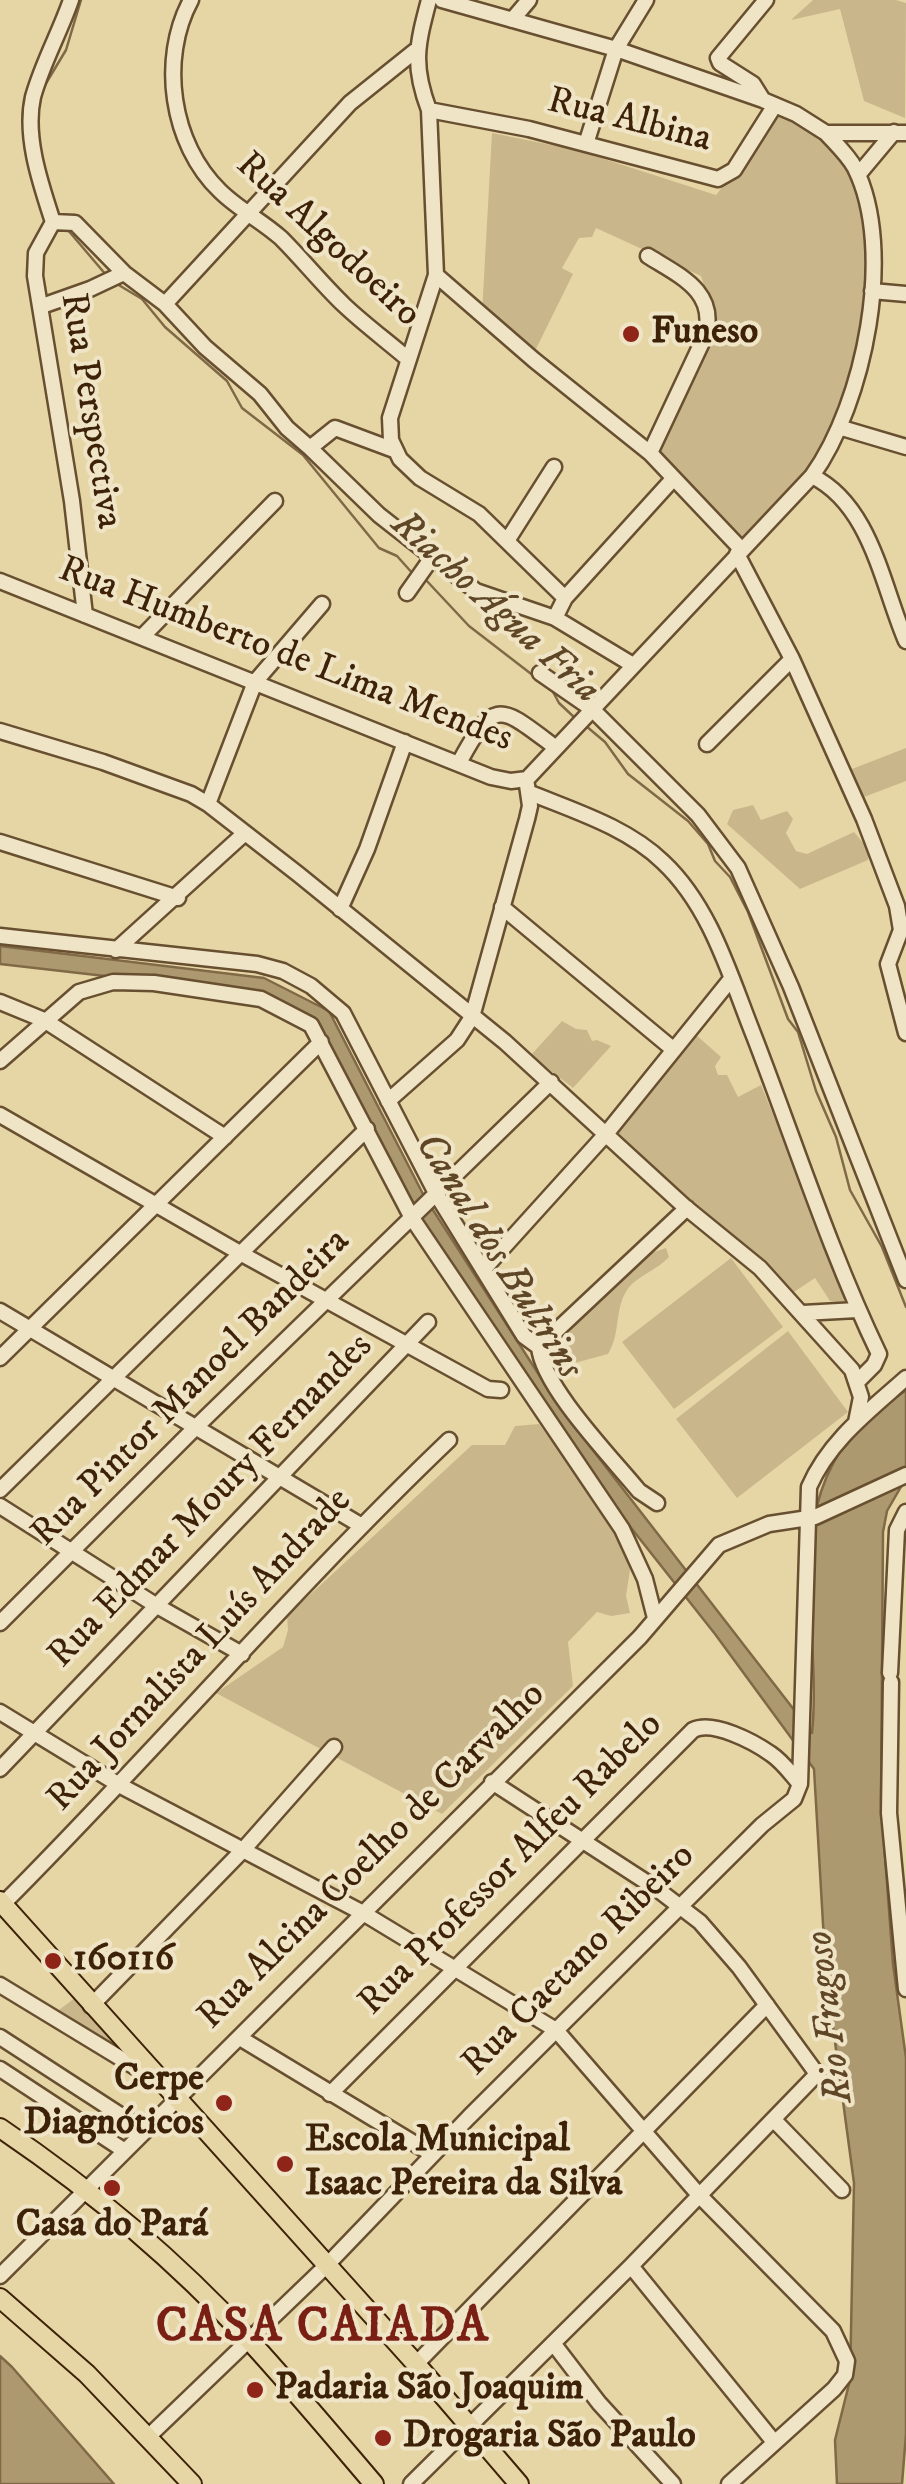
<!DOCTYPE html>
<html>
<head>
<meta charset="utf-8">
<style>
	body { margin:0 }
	canvas { display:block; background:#e6d6a6 }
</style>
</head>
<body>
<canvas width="906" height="2484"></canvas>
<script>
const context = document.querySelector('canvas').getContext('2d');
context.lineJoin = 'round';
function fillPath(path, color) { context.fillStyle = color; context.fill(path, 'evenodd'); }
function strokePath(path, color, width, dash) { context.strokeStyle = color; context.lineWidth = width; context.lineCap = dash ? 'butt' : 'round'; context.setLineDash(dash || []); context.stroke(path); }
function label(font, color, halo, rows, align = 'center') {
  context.font = font + ' "IM FELL DW Pica",serif'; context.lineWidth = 8; context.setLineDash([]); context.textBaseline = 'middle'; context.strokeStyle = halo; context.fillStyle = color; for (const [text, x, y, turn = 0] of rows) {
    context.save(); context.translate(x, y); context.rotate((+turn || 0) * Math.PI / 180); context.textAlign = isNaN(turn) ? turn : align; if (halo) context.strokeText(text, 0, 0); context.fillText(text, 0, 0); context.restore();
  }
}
const green = new Path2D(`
	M813 0H896L906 3 905 118 864 101 840 9 791 20Z
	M779 116 807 128 852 164 867 213 870 298 862 360 833 445 742 545 652 457 714 315 701 276 596 228 592 237 579 238 562 268 573 274 533 355 482 313 492 133 576 150 716 195Z
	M906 748V781L864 797 852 769Z
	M753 805 761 820 787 811 793 819 786 833 796 851 807 854 854 832 869 850 868 860 800 889 727 824 733 810Z
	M726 1000 695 1034 721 1057 715 1066 718 1075H727L738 1097 761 1085 825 1242 845 1303 830 1301 815 1278 791 1294 606 1134Z
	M562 1021 576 1029 587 1030 592 1041 597 1040 611 1046 573 1088 531 1055Z
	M666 1248 669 1257C658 1269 639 1276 630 1286 613 1307 622 1331 608 1354L556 1368 548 1366 544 1359 567 1342 571 1327 634 1259Z
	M731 1258 783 1327 674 1409 622 1342Z
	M788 1331 848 1412 737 1498 676 1419Z
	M539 1424 627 1541 630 1570 626 1596 630 1613 611 1616 597 1612 568 1642 573 1686 442 1814 216 1693 283 1647 288 1630 287 1616 472 1445H505L515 1426Z
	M80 1994 146 2067 51 2016Z`);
const water = new Path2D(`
	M0 946 264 978 329 1011 424 1196 561 1409 812 1733C823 1624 776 1506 868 1417 879 1407 894 1399 906 1390V1478L887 1511 883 1532 881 1802 893 1964 906 2058V2434L902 2484H837L835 2440 850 2380 854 2183 826 1975 814 1769 715 1634 560 1438 411 1208 315 1024 262 994 0 964Z
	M0 2356 12 2367 114 2484H0Z`);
const stream = new Path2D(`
	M42 90 66 50 81 0
	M67 229 107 276
	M117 284 142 299 165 327 227 381 242 408 303 455 379 548 397 556 414 575
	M425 579 469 626 552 690 559 703 575 718
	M586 726 605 742 628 774 688 821 708 844 715 861 730 877 748 912 788 1019 798 1032 816 1091 836 1137 850 1190 882 1247 906 1307`);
const minor = new Path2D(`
	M191 0C159 59 171 144 220 191 238 209 262 221 281 238 303 260 322 284 344 305 364 324 387 341 408 359
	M429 0C417 45 412 65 429 110L436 275 390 418 391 440 400 459 420 478 479 514 565 598 555 618
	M442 0 616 49 763 100 796 114 826 133H906
	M512 20 529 0
	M763 100 753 84 720 63 718 58 766 0
	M429 110 529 129 718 179 734 170 775 105
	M586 144 616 49 646 0
	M858 175 894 132
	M53 222 36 253 35 276 72 501 85 615
	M53 222 75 223 124 273 165 304 205 347 260 394 287 428 310 448
	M53 222C41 185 24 137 33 97 42 64 60 32 71 0
	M648 256C680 276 718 292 705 336L650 453
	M436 275 534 360 650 453 742 550
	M872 291 906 294
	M165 304 350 103 415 51
	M42 306 90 289 124 273
	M842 428 906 447
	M394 450 335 428 310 448 379 515 476 591 555 618 633 665
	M812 476C871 505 882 585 906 641
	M507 541 554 467
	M737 554 792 659 864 819 897 906 901 930 888 964 906 1033
	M0 581 491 777 511 781 527 779
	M407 593 431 559
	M565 598 673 479
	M142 637 275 501
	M540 673 592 709 698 815 738 868 791 987 906 1280
	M0 731 103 762 191 794 208 804 298 874 505 1042 684 1206 760 1268 852 1370 861 1397 856 1422
	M707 744 792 659
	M459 763C495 696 500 706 555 747
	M527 779 812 476C864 404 896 250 855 168 848 155 836 144 826 133
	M528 792C574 811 627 827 663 862 711 907 730 976 754 1036 795 1142 830 1252 879 1354L874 1365 858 1381
	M208 804 255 682 322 604
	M0 842 178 898
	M502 907 674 1050
	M340 909 367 849 405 742
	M0 936 257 964 283 971 311 986 343 1013 437 1195 524 1336 539 1347
	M116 950 245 833
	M0 1002 44 1020 225 1137
	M0 1061 79 992 113 982 154 983 261 999 311 1025 412 1218 622 1529 645 1579 655 1618
	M388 1101 457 1040 472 1017 527 819 530 806 527 785
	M0 1115 240 1253 488 1389 501 1390
	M483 1270 606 1134 731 979
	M0 1311 362 1526
	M803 1313 857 1310
	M539 1347 687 1208
	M539 1347C542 1386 612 1458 639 1491L657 1503
	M0 1358 321 1042
	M0 1490 367 1129
	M0 1506 157 1606 242 1654
	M0 1623 196 1427 551 1082
	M890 1673 897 1530 906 1512
	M891 1682 889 1813 906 1989
	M0 1712 121 1786 363 1913 556 2030 699 2195 833 2331 847 2361 845 2375 834 2389 729 2484
	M0 1769 428 1322
	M0 1907C153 1754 293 1589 449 1440
	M0 1985 153 2078
	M91 2006 243 1850 334 1747
	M0 2037 145 2131
	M240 2038 432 2154
	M0 2069 125 2151
	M330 2094 693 1730C713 1720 754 1742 771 1754 783 1762 791 1774 800 1784
	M774 2120 842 2190
	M631 2266 774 2442
	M0 2276 640 1637 719 1545 769 1524 815 1517 906 1475
	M553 2343 599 2403 673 2484
	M416 2364 767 2005
	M148 2437 326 2266 469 2117 762 1825 794 1799 800 1784 809 1487C829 1441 869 1411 906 1378
	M411 2484 631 2266 817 2074 739 1967 700 1922 657 1889 492 1782`);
const major = new Path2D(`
	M0 1901 416 2364 519 2484
	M0 2128C89 2188 176 2261 249 2340 292 2387 333 2436 374 2484
	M0 2298 87 2374 192 2484`);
const markers = [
	[631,334,10,"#8f2418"],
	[53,1961,10,"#8f2418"],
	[224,2103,10,"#8f2418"],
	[285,2164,10,"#8f2418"],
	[112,2188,10,"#8f2418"],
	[255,2390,10,"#8f2418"],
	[383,2438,10,"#8f2418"]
];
const streetNames = [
	["Rua Albina",629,122,14],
	["Rua Algodoeiro",327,241,43],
	["Rua Perspectiva",89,411,81],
	["Rua Humberto de Lima Mendes",285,656,21],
	["Rua Pintor Manoel Bandeira",192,1389,-45],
	["Rua Edmar Moury Fernandes",212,1502,-46],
	["Rua Jornalista Luís Andrade",201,1651,-47],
	["Rua Alcina Coelho de Carvalho",373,1857,-45],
	["Rua Professor Alfeu Rabelo",512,1865,-45],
	["Rua Caetano Ribeiro",580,1961,-45]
];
const poiNames = [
	["Funeso",651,334],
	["160116",73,1961],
	["Cerpe",204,2081,"right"],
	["Diagnóticos",204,2125,"right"],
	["Escola Municipal",305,2142],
	["Isaac Pereira da Silva",305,2186],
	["Casa do Pará",112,2227,"center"],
	["Padaria São Joaquim",275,2390],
	["Drogaria São Paulo",403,2438]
];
const waterNames = [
	["Riacho Água Fria",494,609,42],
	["Canal dos Bultrins",497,1257,58],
	["Rio Fragoso",832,2017,-97]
];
const districtNames = [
	["CASA CAIADA",323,2330]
];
fillPath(green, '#c9b78b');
fillPath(water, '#ad9970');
strokePath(water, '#806946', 2.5);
strokePath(stream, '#806946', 2.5);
strokePath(minor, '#674f30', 19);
strokePath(major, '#3d2208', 22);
strokePath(minor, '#efe4c5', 14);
strokePath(major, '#e6d6a6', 18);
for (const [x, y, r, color] of markers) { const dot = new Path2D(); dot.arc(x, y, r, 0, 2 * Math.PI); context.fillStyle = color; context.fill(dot); strokePath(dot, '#efe4c5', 4); }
label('38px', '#3d2208', '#efe4c5', streetNames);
label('bold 38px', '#3d2208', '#efe4c5', poiNames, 'left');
label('italic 40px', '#5f4627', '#efe4c5', waterNames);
context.letterSpacing = '2.5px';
label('bold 48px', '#7a1f14', '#efe4c5', districtNames);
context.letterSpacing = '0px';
</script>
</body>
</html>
